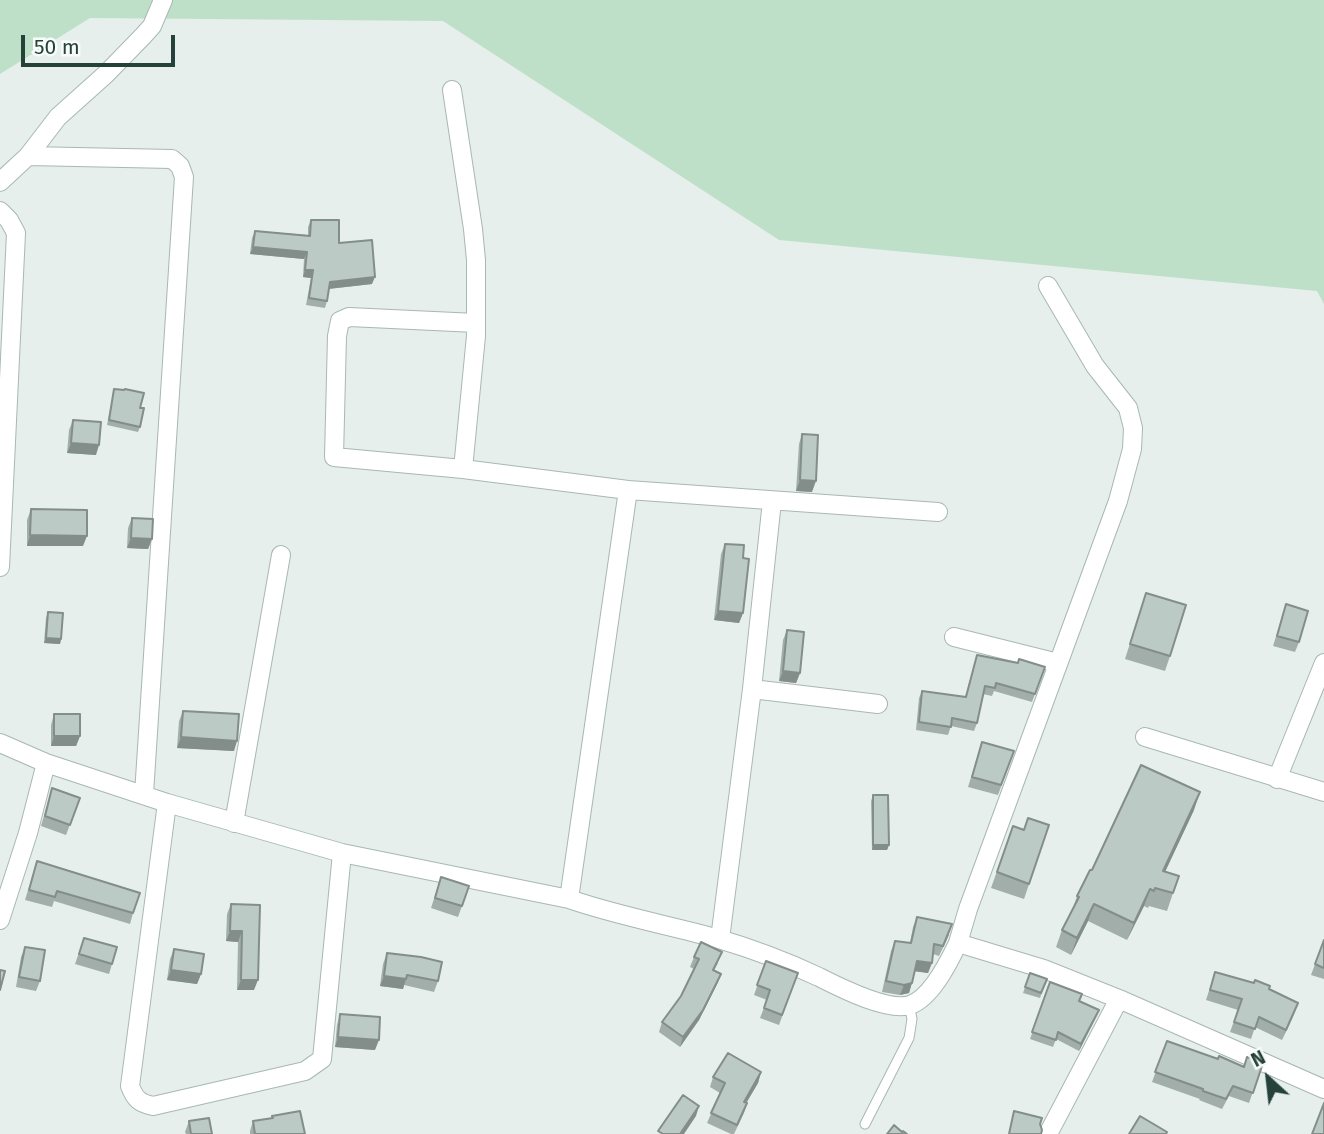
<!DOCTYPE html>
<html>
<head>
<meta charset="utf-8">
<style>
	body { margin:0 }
	#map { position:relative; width:1324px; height:1134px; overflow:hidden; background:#e6efeb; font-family:"Fira Sans",sans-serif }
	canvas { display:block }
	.north { position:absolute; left:1233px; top:1043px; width:70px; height:70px; -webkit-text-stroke:5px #f7fbf9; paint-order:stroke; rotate:333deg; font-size:19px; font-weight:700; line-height:28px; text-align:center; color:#24423a }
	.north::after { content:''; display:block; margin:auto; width:24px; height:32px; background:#24423a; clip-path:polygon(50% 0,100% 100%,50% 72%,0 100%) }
	.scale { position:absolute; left:21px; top:35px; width:154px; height:32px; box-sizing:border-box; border:4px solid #24423a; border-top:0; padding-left:9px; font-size:21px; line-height:24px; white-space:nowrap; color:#24423a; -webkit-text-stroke:5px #f7fbf9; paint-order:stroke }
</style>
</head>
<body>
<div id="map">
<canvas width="1324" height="1134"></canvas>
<div class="north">N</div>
<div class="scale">50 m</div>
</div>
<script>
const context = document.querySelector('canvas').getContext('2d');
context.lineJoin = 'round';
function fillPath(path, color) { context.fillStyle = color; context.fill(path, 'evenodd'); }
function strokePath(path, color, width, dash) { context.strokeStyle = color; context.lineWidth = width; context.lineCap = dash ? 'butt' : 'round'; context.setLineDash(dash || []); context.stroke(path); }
const green = new Path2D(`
	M0 0H1324V304L1317 291 779 240 443 21 90 18 0 74Z`);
const service = new Path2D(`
	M865 1124 909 1038 912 1019 909 1005`);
const minor = new Path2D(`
	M452 90 473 229 476 260V336L463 469
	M28 156 172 159 180 166 184 177 144 794
	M0 182 28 156 58 117 106 74 143 36 152 26 163 0
	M0 211 9 220 16 233 0 567
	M476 323 349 317 340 321 337 336 334 457 463 469 628 490 938 512
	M954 637 1058 663
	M752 689 878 704
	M1145 737 1324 792
	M0 743 46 763 167 803 342 853 569 899C618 916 669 925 719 939 753 949 787 962 819 977 839 987 887 1012 910 1005 931 998 949 962 958 943L1044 969 1119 999 1324 1089
	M1277 779 1324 663
	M167 803 130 1086C135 1099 139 1103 153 1106L305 1071 322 1059 342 853
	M234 823 281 555
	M569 899 628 490
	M0 920 28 833 46 763
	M720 939 752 689 772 501
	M958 943 968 909 1118 501 1132 449 1133 428 1128 408 1095 366 1048 286
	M1048 1134 1119 999`);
const wall = new Path2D(`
	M311 220 339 243 372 284 329 289 327 301 325 308 306 305 311 278 303 277 304 259 250 254 252 238 255 231 308 235V227Z
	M114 389 140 408V427L138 432 107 425Z
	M73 420 96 455 67 453 69 430Z
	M802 434 812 492 796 491 799 444Z
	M31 509 83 546H27V520Z
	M132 518 152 539 148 549 127 548 128 528Z
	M725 544 743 613 739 623 714 620 721 554Z
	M1146 593 1170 656 1165 671 1125 659Z
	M1286 604 1299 642 1295 652 1273 646Z
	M48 612 61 639 60 644 44 643 46 618Z
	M787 630 800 673 796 683 779 681 783 640Z
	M977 655 1018 663 1045 667 1032 702 994 691 992 696 983 694 977 723 974 731 951 726 948 735 916 730 919 698 922 691 965 697Z
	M183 711 234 751 177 748 179 721Z
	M54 714 80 736 76 746H51V725Z
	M982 742 1014 751 998 795 968 787Z
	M52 788 80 798 66 835 41 826Z
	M873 795 889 845 887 850H872L871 801Z
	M1194 810 1165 872 1173 893 1167 911 1149 906 1148 908 1144 906 1127 940 1088 921 1071 955 1056 947 1062 930 1072 911 1077 896 1092 870Z
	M1049 825 1024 899 991 888 1013 826 1024 830Z
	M37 861 133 913 130 924 54 901 52 907 25 900Z
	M441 877 462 906 458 917 431 908Z
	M231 904 260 905 254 990H237L238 942 226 941 227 914Z
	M917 917 949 935 939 956 933 954 928 973 915 971 909 993 900 995 882 992 891 951 895 941 910 943 913 927Z
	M84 938 112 964 109 974 75 964Z
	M1324 940V979L1311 975Z
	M25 947 40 981 36 991 16 987 21 957Z
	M174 949 201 974 197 984 167 980 170 959Z
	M387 953 438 981 434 992 404 985 403 989 380 986 383 964Z
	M694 957 718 963 714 970 721 974 717 984 699 1020 680 1047 659 1032 662 1022 681 996 694 969 690 967Z
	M766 961 798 973 779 1025 760 1018 767 1000 754 995Z
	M1215 972 1269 989 1298 1003 1282 1040 1255 1027 1251 1039 1230 1032 1238 1010 1206 1000Z
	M1030 973 1047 979 1040 998 1023 993Z
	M1050 982 1079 1001 1099 1010 1079 1051 1056 1039 1053 1047 1030 1039Z
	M340 1014 375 1050 335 1047 337 1025Z
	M1167 1041 1244 1067 1263 1063 1249 1103 1229 1096 1222 1109 1199 1100 1200 1099 1152 1082Z
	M761 1072 758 1083 746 1103H747L744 1113 734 1134H731L707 1123 720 1093 710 1087 713 1077Z
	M189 1121 212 1134H186L185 1132Z
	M253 1121 305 1134H250V1131Z`);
const shadedWall = new Path2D(`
	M253 247 307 252 304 259 250 254Z
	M305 270H313L311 278 303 277Z
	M375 277 372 284 327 289 330 282Z
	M71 443 99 445 96 455 67 453Z
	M800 480 816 481 812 492 796 491Z
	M30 535 87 536 83 546H27Z
	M131 538 152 539 148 549 127 548Z
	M718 611 743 613 739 623 714 620Z
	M46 638 61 639 60 644 44 643Z
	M783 671 800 673 796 683 779 681Z
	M54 736H80L76 746H51Z
	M181 737 237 741 234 751 177 748Z
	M1200 792 1194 810 1157 889 1163 871Z
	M873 845H889L887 850H872Z
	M1150 889 1144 906 1127 940 1134 923Z
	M1094 904 1088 921 1071 955 1077 938Z
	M230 931H242L238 942 226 941Z
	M917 961 932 963 928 973 913 971Z
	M171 970 201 974 197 984 167 980Z
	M721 974 717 984 699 1020 680 1047 683 1037Z
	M384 976 406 979 403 989 380 986Z
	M241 980H258L254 990H237Z
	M912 983 909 993 900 995 904 985Z
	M1298 1003 1294 1014 1282 1040 1286 1030Z
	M1099 1010 1096 1017 1079 1051 1081 1044Z
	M338 1037 379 1040 375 1050 335 1047Z
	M761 1072 758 1083 741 1112 744 1102Z
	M699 1106 696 1116 684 1134H680Z`);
const building = new Path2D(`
	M311 220H339V243L372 240 375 277 330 282 327 301 309 298 313 270H305L307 252 253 247 255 231 310 236Z
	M114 389 124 390 125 389 144 393 140 408H144L140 427 109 420Z
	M73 420 101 422 99 445 71 443Z
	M802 434 818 435 816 481 800 480Z
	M31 509 87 510V536L30 535Z
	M132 518 153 519 152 539 131 538Z
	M725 544 744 545 743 558 749 559 743 613 718 611Z
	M1146 593 1186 605 1170 656 1130 644Z
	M1286 604 1308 611 1299 642 1277 636Z
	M48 612 63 613 61 639 46 638Z
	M787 630 804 632 800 673 783 671Z
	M977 655 1018 663 1019 659 1045 667 1035 694 996 683 995 688 985 686 977 723 952 718 951 727 919 722 922 691 966 697Z
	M183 711 239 714 237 741 181 737Z
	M54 714H80V736H54Z
	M982 742 1014 751 1001 785 972 777Z
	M1141 765 1200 792 1163 871 1179 876 1173 893 1155 888 1154 891 1150 889 1134 923 1094 904 1077 938 1062 930 1079 897 1077 896 1090 870H1092Z
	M52 788 80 798 70 825 45 816Z
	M873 795H888L889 845H873Z
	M1028 818 1049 825 1029 884 997 872 1013 826 1024 830Z
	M37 861 140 893 133 913 57 891 55 897 29 890Z
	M441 877 469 886 462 906 435 898Z
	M231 904 260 905 258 980H241L242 931H230Z
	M917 917 952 924 943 946 934 944 932 963 917 961 912 983 904 985 886 981 895 941 911 943Z
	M84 938 117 947 112 964 79 954Z
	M1324 940V968L1315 964Z
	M701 942 722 952 713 970 721 974 703 1010 683 1037 662 1022 681 996 699 959 694 957Z
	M25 947 45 950 40 981 19 977Z
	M174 949 204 954 201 974 171 970Z
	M387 953 421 957 442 962 438 981 407 975 406 979 384 976Z
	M766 961 798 973 782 1015 764 1008 770 990 757 985Z
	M0 970 5 971 0 990Z
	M1215 972 1254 983 1255 980 1270 986 1269 989 1298 1003 1286 1030 1259 1017 1255 1029 1234 1022 1242 999 1210 990Z
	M1030 973 1047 979 1041 993 1025 987Z
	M1050 982 1082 994 1079 1001 1099 1010 1081 1044 1058 1032 1056 1040 1032 1032Z
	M340 1014 380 1017 379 1040 338 1037Z
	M1167 1041 1218 1059 1219 1056 1244 1067 1247 1057 1263 1063 1253 1093 1233 1086 1226 1099 1203 1091V1089L1155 1072Z
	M728 1053 761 1072 744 1102 747 1103 737 1125 711 1113 725 1083 713 1077Z
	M683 1095 699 1106 680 1134H663L658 1131Z
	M1324 1103V1134H1312Z
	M300 1111 305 1134H255L253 1121 273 1118 272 1116Z
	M1014 1111 1042 1118 1040 1124 1042 1130 1041 1134H1009Z
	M1140 1116 1167 1132 1166 1134H1129Z
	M209 1118 212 1134H191L189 1121Z
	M894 1125 902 1132 903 1131 907 1134H887Z`);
fillPath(green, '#bfe0c8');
strokePath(service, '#a8b8b2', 11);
strokePath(minor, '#a8b8b2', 20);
strokePath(service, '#fff', 9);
strokePath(minor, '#fff', 18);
fillPath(wall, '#a1aea9');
fillPath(shadedWall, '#838d89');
fillPath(building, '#bbcac4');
strokePath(building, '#838d89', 2);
</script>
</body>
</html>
